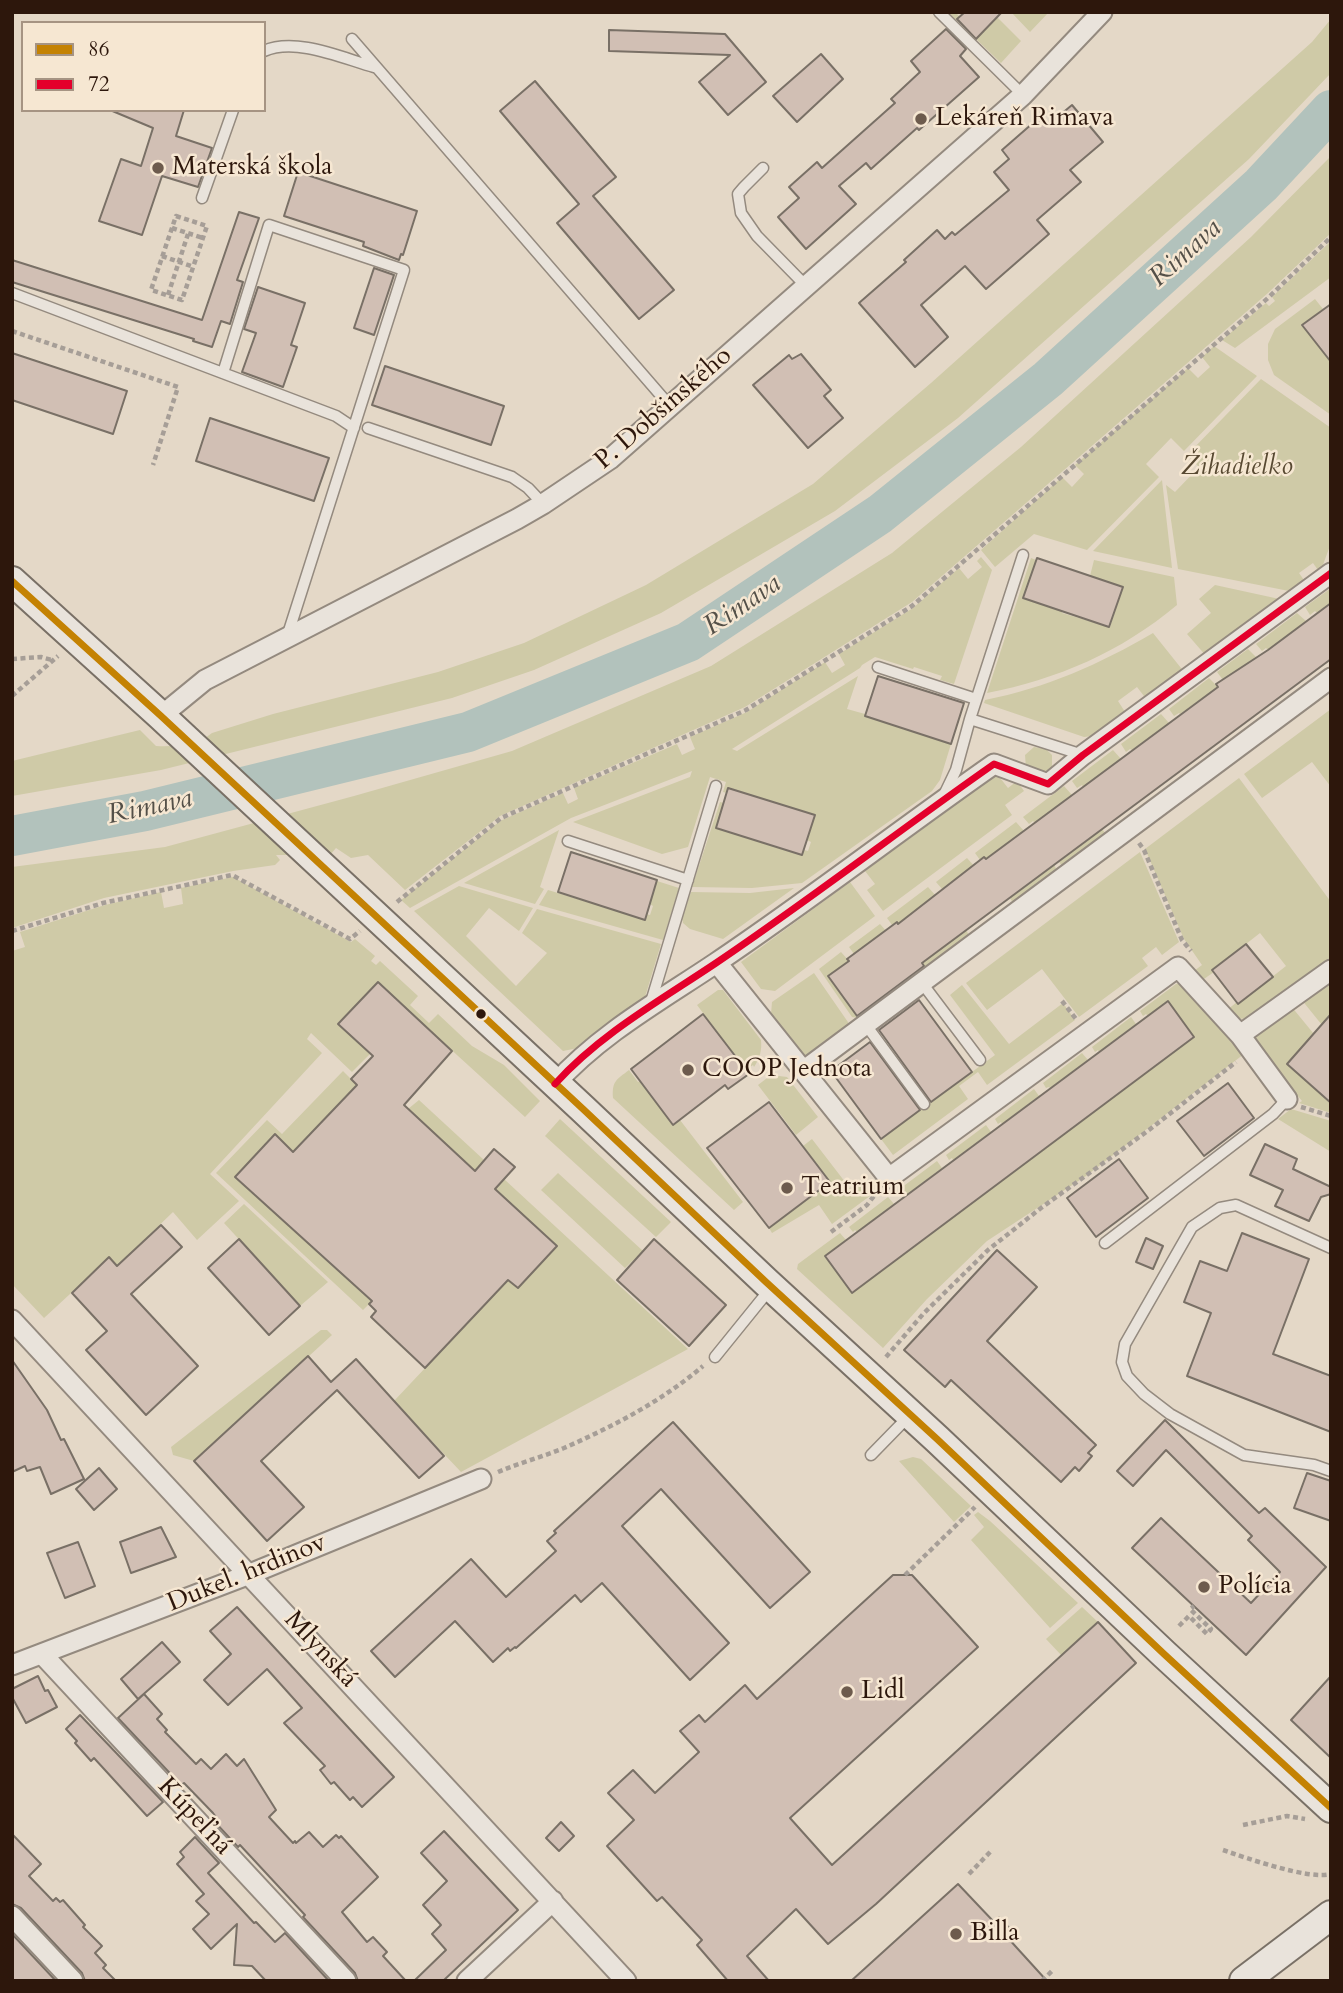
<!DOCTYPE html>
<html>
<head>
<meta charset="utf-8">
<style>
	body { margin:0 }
	#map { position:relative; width:1343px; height:1993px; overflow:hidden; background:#e4d8c7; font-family:Cardo,serif }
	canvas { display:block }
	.frame { position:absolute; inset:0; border:14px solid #2d170c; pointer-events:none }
	.legend { position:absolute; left:21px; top:21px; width:245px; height:91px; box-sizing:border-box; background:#f6e7d2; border:2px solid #a69483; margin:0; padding:9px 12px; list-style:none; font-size:21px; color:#2d170c }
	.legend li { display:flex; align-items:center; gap:14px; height:35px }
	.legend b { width:35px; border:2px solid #a69483 }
</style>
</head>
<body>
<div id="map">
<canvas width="1343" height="1993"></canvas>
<div class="frame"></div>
<ul class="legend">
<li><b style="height:9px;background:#c48203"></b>86</li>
<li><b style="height:9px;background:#e4002b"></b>72</li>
</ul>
</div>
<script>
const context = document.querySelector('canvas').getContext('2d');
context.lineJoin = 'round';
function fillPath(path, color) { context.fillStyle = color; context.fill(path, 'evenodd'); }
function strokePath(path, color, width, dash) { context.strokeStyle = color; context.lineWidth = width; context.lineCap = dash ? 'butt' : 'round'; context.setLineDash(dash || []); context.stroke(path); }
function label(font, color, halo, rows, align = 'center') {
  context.font = font + ' Cardo,serif'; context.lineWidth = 5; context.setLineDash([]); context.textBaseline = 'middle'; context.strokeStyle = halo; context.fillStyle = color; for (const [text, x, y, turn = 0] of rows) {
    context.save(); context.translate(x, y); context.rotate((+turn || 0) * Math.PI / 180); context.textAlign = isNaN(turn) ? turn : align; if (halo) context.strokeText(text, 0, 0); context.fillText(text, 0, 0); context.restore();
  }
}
const green = new Path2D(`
	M948 12H955L979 36 997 17 1021 41 1001 63Z
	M1011 12H1049L1030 32Z
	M1331 19V73L1249 159 958 418 835 511 661 613 534 670 452 698 161 770 12 796V761L140 730 156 746C175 747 198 745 212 733L273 714 438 672 524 643 646 585 813 484 931 383 1312 42Z
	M1331 156V233L1268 293 912 602 745 707 500 816 405 890 368 855 351 858 336 848 330 855H276L280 860 275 865 233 871 104 898 12 928V867L165 847 354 796 512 751 711 666 892 553 1021 447 1251 237Z
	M1331 241V277L1235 348 1222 340 1266 303 1269 306 1275 301 1272 297Z
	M1315 299 1323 309 1302 325 1331 361V415L1274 375 1268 360V344L1275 329Z
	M1214 346 1257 376 1184 451 1171 438 1146 464 1159 477 1087 550 1034 534 995 567 981 550 1062 477 1072 487 1084 474 1075 465 1188 368 1198 378 1210 367 1202 357Z
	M1261 379 1331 428V543L1320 573 1313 563 1299 573 1306 583 1294 592 1178 569 1166 485 1175 492 1199 467 1187 455Z
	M1162 480 1172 568 1093 551Z
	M981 557 992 570 954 684 940 680 942 676 914 667 913 669 875 657 862 665 860 668 732 749 737 751 858 676 847 709 865 714V716L951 744 940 780 932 791 802 883 752 888 692 887 720 802 724 803 716 828 802 855 804 850 808 851 811 842 807 840 815 815 729 788 727 793 723 792 726 782 710 777 688 847 662 854 573 822 690 777 692 771 571 818 410 908 401 900 500 821 563 793 568 804 578 799 574 788 677 744 682 755 695 749 690 737 747 712 825 662 832 673 845 665 839 654 913 608 959 568 968 579 982 567 977 561Z
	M1031 558 1036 560 1024 598 1062 611V613L1110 627 1123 587 1090 576 1094 560 1174 577 1177 605C1121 652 1058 679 987 693Z
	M1215 585 1284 600 1207 657 1187 634 1211 613 1199 599Z
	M1331 588V603L1317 613 1315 611 1310 615 1305 607Z
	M1297 613 1306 621 1268 650 1266 648 1262 651 1256 644Z
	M1153 633 1185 673 1147 700 1137 687 1118 701 1127 715 1093 736 1084 737 984 703 985 700C1046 688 1100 664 1153 633Z
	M1248 649 1257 658 1229 678 1227 677 1223 680 1217 672Z
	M1209 678 1218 687 1180 714 1179 713 1174 716 1169 709Z
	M1331 709V787L1312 762 1262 798 1244 774Z
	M1161 714 1169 723 1132 750 1130 749 1126 752 1121 744Z
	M1034 747 1046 749 1052 755V767L1043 775 1026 768 1025 755Z
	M1113 750 1121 759 1083 787 1082 785 1077 788 1072 781Z
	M997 774 1008 788 1017 781 1024 791 1005 805 1012 815 883 911 867 890 875 884 865 871Z
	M1239 778 1331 902V957L1251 1016C1241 1022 1235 1017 1227 1010L1237 1002 1239 1003 1286 966 1260 933 1213 970 1214 972 1201 981 1194 971 1202 965 1184 939 1145 849Z
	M1064 786 1072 795 1035 823 1033 821 1029 824 1023 817Z
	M1016 822 1024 831 986 859 984 857 980 860 975 853Z
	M1102 829 1106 834 1062 866 1059 862Z
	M559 830 540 887 544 889 535 904 464 883Z
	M1140 852 1179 942 1162 955 1156 947 1142 958 1148 966 1079 1017 1042 969 987 1010 966 983Z
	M967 858 975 867 947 888 946 886 942 889 936 882Z
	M1054 865 1057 870 1013 903 1010 898Z
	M233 877 351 942 355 939 375 956 371 961 376 965 380 961 418 996 410 1005 429 1023 438 1014 472 1046 504 1065 540 1101 525 1117 378 983 338 1023 370 1054 352 1072 311 1033 307 1039 322 1053 210 1174 239 1201 197 1240 173 1212 117 1266 109 1258 44 1318 12 1284V951L25 947 20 932 105 905 161 892 164 908 183 904 181 888Z
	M657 881 679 888 663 940 539 905 548 890 644 919 646 914 650 915 653 906 650 904Z
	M850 882 875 916 775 991 761 989 741 962Z
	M459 886 533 908 519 931 489 908 466 936 516 986 547 953 522 933 537 909 661 944 645 997 578 1048 563 1051 414 911Z
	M928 887 936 896 898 924 897 922 892 925 887 918Z
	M794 888 723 939 690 929 683 923 682 918 691 892 750 893Z
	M880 924 887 932 854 954 849 947Z
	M966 930 969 935 925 968 922 963Z
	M841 952 849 961 828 977 855 1012 879 995 882 1000 859 1018 852 1017 819 969Z
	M814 973 850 1025 811 1055H801L771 1014 772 1002Z
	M1331 977V1014L1327 1019 1326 1030 1301 999Z
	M1182 983 1187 985 1244 1054 1086 1176 987 1241 927 1299 883 1348 797 1269 798 1264 840 1233 846 1240 825 1256 852 1292 1194 1037 1168 1001 1148 1016 1146 1014 1143 1016 1140 1011 1176 984Z
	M962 985 1009 1044 1063 1003 1075 1020 987 1085 978 1072 959 1086 968 1099 893 1155 881 1139 995 1055 950 995Z
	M718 990H723L761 1040C762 1050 760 1058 754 1067L753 1065 746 1070 697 1005Z
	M1291 1006 1318 1039 1307 1042 1287 1064 1331 1103V1113L1299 1103 1302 1101 1253 1042 1252 1037Z
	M1131 1017 1136 1024 1099 1052 1098 1050 1095 1052 1092 1047Z
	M1082 1053 1088 1060 1050 1088 1049 1087 1046 1088 1043 1083Z
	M629 1070 638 1082 640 1081 673 1125 680 1120 743 1202 734 1210 613 1098C612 1081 616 1080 629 1070Z
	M343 1071 357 1085 293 1152 275 1135 372 1301 363 1310 216 1173 267 1120 282 1134Z
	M771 1075 787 1077 818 1117 796 1135 758 1085Z
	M1034 1089 1039 1096 1002 1124 1001 1122 998 1124 995 1119Z
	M419 1100 484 1160 475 1171 408 1109Z
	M1291 1109 1331 1121V1152L1278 1119Z
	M560 1119 671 1222 656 1237 545 1136Z
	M986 1125 991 1132 953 1160 952 1158 949 1160 946 1155Z
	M812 1139 852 1191 867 1180 874 1193 832 1224 819 1205 772 1233 769 1228 830 1182 803 1146Z
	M937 1161 942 1168 905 1196 903 1194 901 1196 897 1191Z
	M558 1173 643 1251 625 1268 541 1190Z
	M504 1179 688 1349 461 1472 394 1401 508 1280 518 1288 557 1247 495 1189Z
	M888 1197 894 1204 857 1232 855 1230 853 1232 849 1227Z
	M244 1204 328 1282 300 1306 224 1223Z
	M321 1330H327L332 1335 194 1461 173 1455 171 1447Z
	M913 1457 921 1459 971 1506 954 1522 899 1461Z
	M978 1512 990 1521 1078 1603 1050 1628 971 1540 984 1527 974 1515Z
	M1082 1607 1098 1622 1062 1656 1046 1639Z`);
const river = new Path2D(`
	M12 836 145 811 468 732 688 642 880 514 1048 379 1261 185 1331 110`);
const building = new Path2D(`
	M965 12H1002L976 39 957 19Z
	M946 29 966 49 960 56 979 77 919 130 917 128 871 169 866 163 839 186 856 204 806 249 778 217 799 198 789 187 817 162 822 168 895 103 891 99 920 72 911 61Z
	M609 30 725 34 766 82 728 115 699 82 730 55 609 51Z
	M821 54 843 79 797 122 773 96Z
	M535 81 616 177 593 196 674 290 639 319 557 223 579 204 500 111Z
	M1072 105 1103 142 1070 170 1081 182 1037 220 1049 234 986 289 965 266 921 305 948 337 915 367 859 303 906 262 904 260 937 230 945 239 952 232 955 235 1009 190 994 172 1009 159 1002 150 1041 116 1048 125Z
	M110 110H184L176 136 212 148 198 187 162 176 142 235 99 221 121 159 141 166 153 128Z
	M298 172 417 211 403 255 401 254 399 260 363 246 364 242 284 216Z
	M239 212 259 218 237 280 243 282 230 324 221 321 212 347 193 341 194 339 12 282V260L202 320Z
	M374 268 394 275 374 335 354 328Z
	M258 287 305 303 291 345 297 347 283 387 242 372 256 333 244 329Z
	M1331 304V362L1302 325Z
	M12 353 127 391 113 434 12 400Z
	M801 354 831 390 824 396 843 418 808 448 753 385 789 355 792 359Z
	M385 366 504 406 491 445 372 405Z
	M210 418 329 458 314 501 196 461Z
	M1037 558 1123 587 1109 627 1023 598Z
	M1331 603V659L922 963 924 966 857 1016 828 976 849 961 847 959 897 922 898 924 984 857 986 859 1218 687 1216 684 1268 650Z
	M878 676 964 703 951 744 865 716Z
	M728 788 815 815 802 855 716 828Z
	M571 852 657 880 645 920 558 892Z
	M1246 944 1273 977 1238 1004 1212 970Z
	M378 982 452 1051 404 1105 475 1171 494 1149 515 1167 495 1189 557 1246 518 1288 508 1280 425 1368 371 1317 376 1311 369 1304 372 1301 235 1177 275 1134 293 1152 357 1085 351 1079 373 1056 338 1024Z
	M919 1000 972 1072 931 1102 879 1030Z
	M1168 1001 1194 1037 852 1293 825 1256Z
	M703 1014 749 1074 728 1089 725 1085 673 1125 631 1069Z
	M1331 1014V1103L1287 1064Z
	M870 1042 920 1110 881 1139 831 1071Z
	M1228 1083 1254 1118 1204 1156 1177 1121Z
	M769 1102 830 1182 769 1228 707 1148Z
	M1265 1144 1297 1159 1293 1169 1331 1187V1194L1321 1197 1309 1221 1275 1206 1283 1190 1250 1175Z
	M1119 1159 1148 1198 1096 1237 1067 1198Z
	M161 1225 182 1247 131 1294 198 1366 146 1415 86 1350 107 1331 72 1293 109 1257 117 1266Z
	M1242 1233 1309 1259 1273 1354 1331 1376V1432L1187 1376 1211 1313 1184 1302 1200 1261 1227 1271Z
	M1146 1238 1163 1246 1153 1269 1136 1262Z
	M239 1239 300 1306 269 1335 208 1268Z
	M654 1239 726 1305 689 1346 617 1280Z
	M997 1250 1037 1287 987 1341 1096 1445 1088 1453 1092 1456 1079 1471 1075 1467 1061 1482 951 1380 945 1387 904 1350Z
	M308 1356 331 1382 356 1359 444 1456 419 1478 337 1390 261 1461 304 1507 267 1541 194 1461Z
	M12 1360 47 1410 61 1440 64 1439 84 1479 51 1494 40 1467 27 1471 25 1466 12 1472Z
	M1165 1420 1259 1513 1265 1508 1326 1567 1246 1655 1132 1548 1161 1518 1251 1603 1280 1572 1248 1540 1252 1536 1166 1450 1133 1486 1117 1471Z
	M673 1422 810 1572 770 1608 661 1489 622 1526 729 1643 690 1680 602 1583 581 1602 575 1595 516 1648 515 1647 510 1651 508 1648 493 1662 455 1621 395 1677 371 1651 471 1559 506 1597 556 1551 547 1541 556 1533 554 1531Z
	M99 1468 117 1489 94 1510 76 1489Z
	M1307 1473 1331 1481V1521L1294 1508Z
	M161 1527 176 1557 131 1573 120 1542Z
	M78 1542 95 1586 65 1598 47 1553Z
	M893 1575H912L978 1647 790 1818 832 1865 1098 1622 1136 1663 876 1904 828 1944 796 1909 747 1956 769 1981H728L697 1945 702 1940 662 1897 657 1901 607 1846 634 1820 608 1793 633 1770 655 1793 699 1752 680 1731 699 1715 705 1722 745 1685 757 1699Z
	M237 1607 394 1777 362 1807 353 1797 350 1800 334 1782 331 1784 320 1770 325 1766 284 1723 302 1708 267 1669 228 1705 204 1680 231 1654 210 1631Z
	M162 1642 180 1662 138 1699 121 1679Z
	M38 1676 45 1691 48 1690 57 1707 26 1723 12 1697V1689Z
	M1331 1676V1758L1291 1720Z
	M144 1694 162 1714 157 1719 167 1730 165 1732 196 1764 201 1759 211 1769 226 1754 237 1766 244 1759 276 1810 269 1817 293 1843 295 1841 296 1843 309 1832 323 1847 336 1835 339 1838 341 1836 378 1877 342 1912 367 1942 373 1937 387 1952 383 1956 406 1981H358L355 1973 303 1917 305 1915 240 1845 238 1847 213 1820 216 1817 213 1813 184 1783 181 1785 118 1718Z
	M80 1715 163 1802 147 1816 94 1758 91 1761 75 1743 77 1741 66 1729Z
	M561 1822 574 1836 559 1851 546 1838Z
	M444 1831 518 1910 443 1981H414L446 1950 432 1934 441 1925 423 1905 447 1881 421 1853Z
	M12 1834 41 1864 29 1876 53 1901 56 1898 60 1902 63 1900 85 1925 83 1927 102 1946 95 1953 106 1965 103 1968 116 1981H85L82 1973 21 1908 12 1904Z
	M195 1837 219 1863 208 1873 254 1923 256 1922 275 1942 285 1933 329 1981H266L252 1966 234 1965 237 1924 211 1949 193 1929 209 1914 196 1901 204 1894 177 1864 184 1857 180 1852Z
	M958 1884 994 1922 999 1917 1013 1932 1007 1937 1047 1981H851Z
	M12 1934 56 1981H12Z`);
const path = new Path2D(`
	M176 216 207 226 182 300 151 290Z
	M172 228 203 238
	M162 256 194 267
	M168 295 188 234
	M12 331 178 387 153 465
	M12 659 41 657 52 660
	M12 696 58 656
	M1139 843 1144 850 1182 940 1191 951
	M397 902 501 818 746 710 912 606 1268 298 1331 237
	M12 931 103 903 232 875 350 939 360 931
	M1062 1001 1076 1019
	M1301 1107 1331 1116
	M831 1232 867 1205 877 1192
	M886 1357 924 1313 988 1250 1041 1208 1149 1130 1236 1062
	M498 1472C519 1463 542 1457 564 1448 614 1426 662 1401 703 1366
	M905 1575 975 1507
	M1179 1626 1189 1616 1207 1634 1211 1629 1190 1609 1194 1606
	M1243 1825 1287 1816 1305 1819
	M1223 1850C1246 1858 1309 1880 1330 1874
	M969 1874 992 1850
	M1042 1981 1054 1969`);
const lane = new Path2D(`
	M939 12 1023 95
	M352 39 670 406
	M264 51C296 37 342 58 374 67
	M763 168 744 187 738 194 741 213 757 236 806 286
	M202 198 233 110
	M12 293 336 416 354 428
	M223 373 269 225 404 270 287 637
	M368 428 512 477 528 488 543 504
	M878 667 976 699
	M970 719 1023 555
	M944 795 956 770 970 719 1083 755
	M568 841 688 880
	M922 983 980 1060
	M651 1002 716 786
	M866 1025 924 1104
	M1105 1243 1273 1114 1287 1099
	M1331 1248 1236 1205 1220 1208 1192 1227 1125 1344 1122 1362 1127 1376 1144 1394 1170 1414 1244 1455 1314 1465 1331 1471
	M715 1357 770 1289
	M871 1455 910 1415`);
const street = new Path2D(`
	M161 716 205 680 517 519 543 504 610 459 1023 95 1102 12
	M717 963 889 1178 1178 967 1240 1035 1331 970
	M1240 1035 1287 1099
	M803 1071 1331 678
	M555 1084C600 1034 661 1000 716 963 811 899 901 829 994 764L1048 784 1083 755 1331 573
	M12 1320 626 1981
	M42 1654 346 1981
	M12 1665 250 1574 481 1479
	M12 1916 73 1981
	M467 1981 553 1901`);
const secondary = new Path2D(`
	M12 581 161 716 583 1109 766 1282 937 1439 1164 1654 1331 1808
	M1244 1981 1331 1915`);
const bus1 = new Path2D(`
	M12 581 161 716 583 1109 766 1282 937 1439 1164 1654 1331 1808`);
const bus2 = new Path2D(`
	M555 1084C600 1034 661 1000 716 963 811 899 901 829 994 764L1048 784 1083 755 1331 573`);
const markers = [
	[921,119,7,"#6d5b4d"],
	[158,168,7,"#6d5b4d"],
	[481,1014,6,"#2d170c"],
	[688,1070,7,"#6d5b4d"],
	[787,1188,7,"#6d5b4d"],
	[1204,1587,7,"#6d5b4d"],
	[847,1692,7,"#6d5b4d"],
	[956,1934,7,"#6d5b4d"]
];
const poiNames = [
	["Lekáreň Rimava",935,119],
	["Materská škola",172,168],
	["COOP Jednota",702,1070],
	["Teatrium",801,1188],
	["Polícia",1218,1587],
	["Lidl",861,1692],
	["Billa",970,1934]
];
const streetNames = [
	["P. Dobšinského",664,409,-41],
	["Dukel. hrdinov",247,1574,-22],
	["Mlynská",320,1650,47],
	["Kúpeľná",194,1817,47]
];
const parkNames = [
	["Žihadielko",1237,468]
];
const waterNames = [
	["Rimava",1186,254,-42],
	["Rimava",743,606,-34],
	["Rimava",150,808,-12]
];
fillPath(green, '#cfcaa7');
strokePath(river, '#b2c2bc', 40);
fillPath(building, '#d1bfb4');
strokePath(building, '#797066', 2);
strokePath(lane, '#948a7f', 13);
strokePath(street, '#948a7f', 23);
strokePath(secondary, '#797066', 32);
strokePath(path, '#a69e97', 4.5, [5, 3.5]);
strokePath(lane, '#e9e3db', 10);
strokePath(street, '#e9e3db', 19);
strokePath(secondary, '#e9e3db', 28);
strokePath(bus1, '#c48203', 7);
strokePath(bus2, '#e4002b', 7);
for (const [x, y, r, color] of markers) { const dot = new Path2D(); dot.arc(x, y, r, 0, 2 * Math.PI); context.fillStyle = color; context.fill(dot); strokePath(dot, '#f6e7d2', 2.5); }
label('26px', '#2d170c', '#f6e7d2', poiNames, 'left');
label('26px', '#2d170c', '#f6e7d2', streetNames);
label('italic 26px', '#584932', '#f6e7d2', parkNames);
label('italic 28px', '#545048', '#f6e7d2', waterNames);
</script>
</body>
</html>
